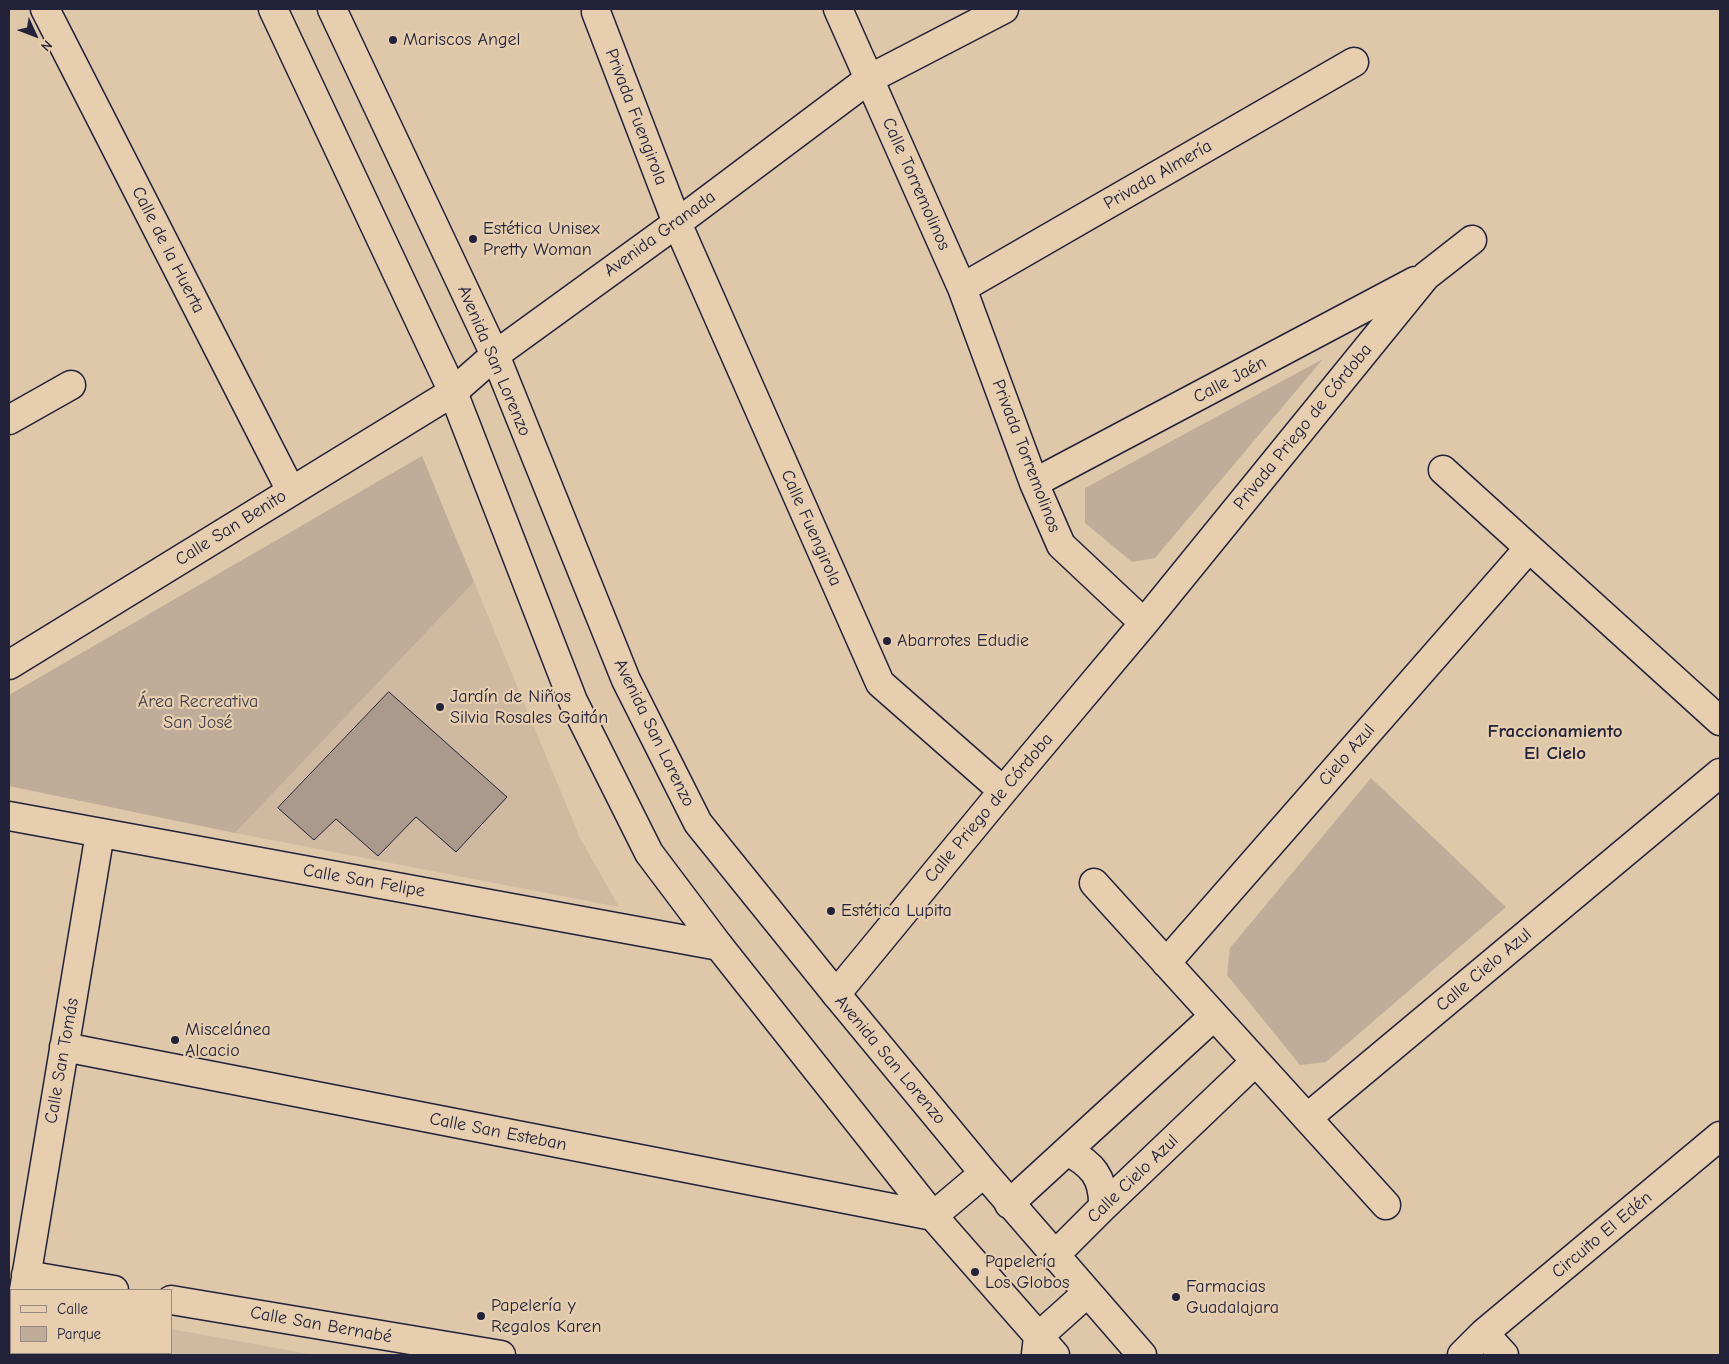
<!DOCTYPE html>
<html>
<head>
<meta charset="utf-8">
<style>
	body { margin:0 }
	#map { position:relative; width:1729px; height:1364px; overflow:hidden; background:#dfc7aa; font-family:"Comic Neue",sans-serif }
	canvas { display:block }
	.frame { position:absolute; inset:0; border:10px solid #22223b; pointer-events:none }
	.legend { position:absolute; left:10px; top:1289px; width:162px; height:65px; box-sizing:border-box; background:#e7ceaf; border:1px solid #988981; margin:0; padding:6px 9px; list-style:none; font-size:15px; color:#22223b }
	.legend li { display:flex; align-items:center; gap:10px; height:25px }
	.legend b { width:25px; border:1px solid #988981 }
	.north { position:absolute; left:10px; top:10px; width:50px; height:50px; -webkit-text-stroke:4px #e7ceaf; paint-order:stroke; rotate:133deg; font-size:14px; font-weight:700; line-height:20px; text-align:center; color:#22223b }
	.north::after { content:''; display:block; margin:auto; width:18px; height:22px; background:#22223b; clip-path:polygon(50% 0,100% 100%,50% 72%,0 100%) }
</style>
</head>
<body>
<div id="map">
<canvas width="1729" height="1364"></canvas>
<div class="frame"></div>
<ul class="legend">
<li><b style="height:6px;background:#e7ceaf"></b>Calle</li>
<li><b style="height:14px;background:#c0ac98"></b>Parque</li>
</ul>
<div class="north">N</div>
</div>
<script>
const context = document.querySelector('canvas').getContext('2d');
context.lineJoin = 'round';
function fillPath(path, color) { context.fillStyle = color; context.fill(path, 'evenodd'); }
function strokePath(path, color, width, dash) { context.strokeStyle = color; context.lineWidth = width; context.lineCap = dash ? 'butt' : 'round'; context.setLineDash(dash || []); context.stroke(path); }
function label(font, color, halo, rows, align = 'center') {
  context.font = font + ' "Comic Neue",sans-serif'; context.lineWidth = 4.5; context.setLineDash([]); context.textBaseline = 'middle'; context.strokeStyle = halo; context.fillStyle = color; for (const [text, x, y, turn = 0] of rows) {
    context.save(); context.translate(x, y); context.rotate((+turn || 0) * Math.PI / 180); context.textAlign = isNaN(turn) ? turn : align; if (halo) context.strokeText(text, 0, 0); context.fillText(text, 0, 0); context.restore();
  }
}
const built = new Path2D(`
	M474 582 580 838 619 907 235 833Z
	M171 1329 315 1355H45V1353H171Z`);
const green = new Path2D(`
	M1323 359 1155 558 1132 562 1085 523V488Z
	M422 456 474 582 235 833 9 786V695Z
	M1371 778 1506 907 1326 1062 1300 1065 1227 975 1230 948Z`);
const building = new Path2D(`
	M389 692 507 797 456 852 416 817 378 856 336 819 314 840 278 808Z`);
const street = new Path2D(`
	M45 9 291 491
	M838 9 962 288 1034 483 1061 545 1144 623
	M596 12 677 223 880 683 1003 791
	M962 288 1354 62
	M9 420 71 385
	M1443 470 1720 721
	M1034 483 1415 281
	M9 665 453 392 495 355 677 223 869 79 1004 9
	M9 816 719 946
	M1094 883 1386 1205
	M1166 963 1529 548
	M836 994 1003 791 1144 623 1426 276 1472 240
	M64 1047 933 1216
	M1307 1118 1720 773
	M1067 1151C1092 1164 1104 1177 1103 1207
	M1009 1204 1214 1016
	M1054 1256 1103 1207 1255 1062
	M26 1275 114 1290
	M24 1290 100 833
	M171 1300 501 1355
	M1484 1333 1504 1355
	M13 1355V1353
	M1462 1355 1484 1333 1720 1136`);
const secondary = new Path2D(`
	M273 9 453 392 573 701 649 853 719 946 933 1216 1055 1355
	M332 9 495 355 626 680 698 823 836 994 984 1173 1142 1355
	M933 1216 984 1173
	M1036 1354 1038 1337 1087 1293`);
const markers = [
	[393,40,5,"#22223b"],
	[473,239,5,"#22223b"],
	[887,641,5,"#22223b"],
	[440,707,5,"#22223b"],
	[831,911,5,"#22223b"],
	[175,1040,5,"#22223b"],
	[975,1272,5,"#22223b"],
	[1176,1297,5,"#22223b"],
	[481,1316,5,"#22223b"]
];
const poiNames = [
	["Mariscos Angel",403,40],
	["Estética Unisex",483,229],
	["Pretty Woman",483,250],
	["Abarrotes Edudie",897,641],
	["Jardín de Niños",450,697],
	["Silvia Rosales Gaitán",450,718],
	["Estética Lupita",841,911],
	["Miscelánea",185,1030],
	["Alcacio",185,1051],
	["Papelería",985,1262],
	["Los Globos",985,1283],
	["Farmacias",1186,1287],
	["Guadalajara",1186,1308],
	["Papelería y",491,1306],
	["Regalos Karen",491,1327]
];
const streetNames = [
	["Privada Fuengirola",636,117,69],
	["Privada Almería",1158,175,-30],
	["Calle Torremolinos",916,184,66],
	["Avenida Granada",660,234,-36],
	["Calle de la Huerta",168,250,63],
	["Avenida San Lorenzo",494,361,67],
	["Calle Jaén",1230,380,-28],
	["Privada Priego de Córdoba",1303,427,-51],
	["Privada Torremolinos",1026,456,69],
	["Calle San Benito",231,528,-32],
	["Calle Fuengirola",811,528,66],
	["Avenida San Lorenzo",654,733,64],
	["Cielo Azul",1347,755,-49],
	["Calle Priego de Córdoba",989,808,-50],
	["Calle San Felipe",364,881,10],
	["Calle Cielo Azul",1484,970,-40],
	["Avenida San Lorenzo",890,1060,50],
	["Calle San Tomás",62,1061,-80],
	["Calle San Esteban",498,1132,11],
	["Calle Cielo Azul",1133,1179,-44],
	["Circuito El Edén",1602,1235,-40],
	["Calle San Bernabé",321,1325,10]
];
const parkNames = [
	["Área Recreativa",198,702],
	["San José",198,723]
];
const neighbourhoodNames = [
	["Fraccionamiento",1555,732],
	["El Cielo",1555,754]
];
fillPath(built, '#cfbaa1');
fillPath(green, '#c0ac98');
fillPath(building, '#ab9a8b');
strokePath(building, '#22223b', 1);
strokePath(street, '#22223b', 31);
strokePath(secondary, '#22223b', 31);
strokePath(street, '#e7ceaf', 28);
strokePath(secondary, '#e7ceaf', 28);
for (const [x, y, r, color] of markers) { const dot = new Path2D(); dot.arc(x, y, r, 0, 2 * Math.PI); context.fillStyle = color; context.fill(dot); strokePath(dot, '#e7ceaf', 2); }
label('18px', '#22223b', '#e7ceaf', poiNames, 'left');
label('18px', '#22223b', '#e7ceaf', streetNames);
label('18px', '#423e4e', '#e7ceaf', parkNames);
label('bold 19px', '#22223b', '#e7ceaf', neighbourhoodNames);
</script>
</body>
</html>
